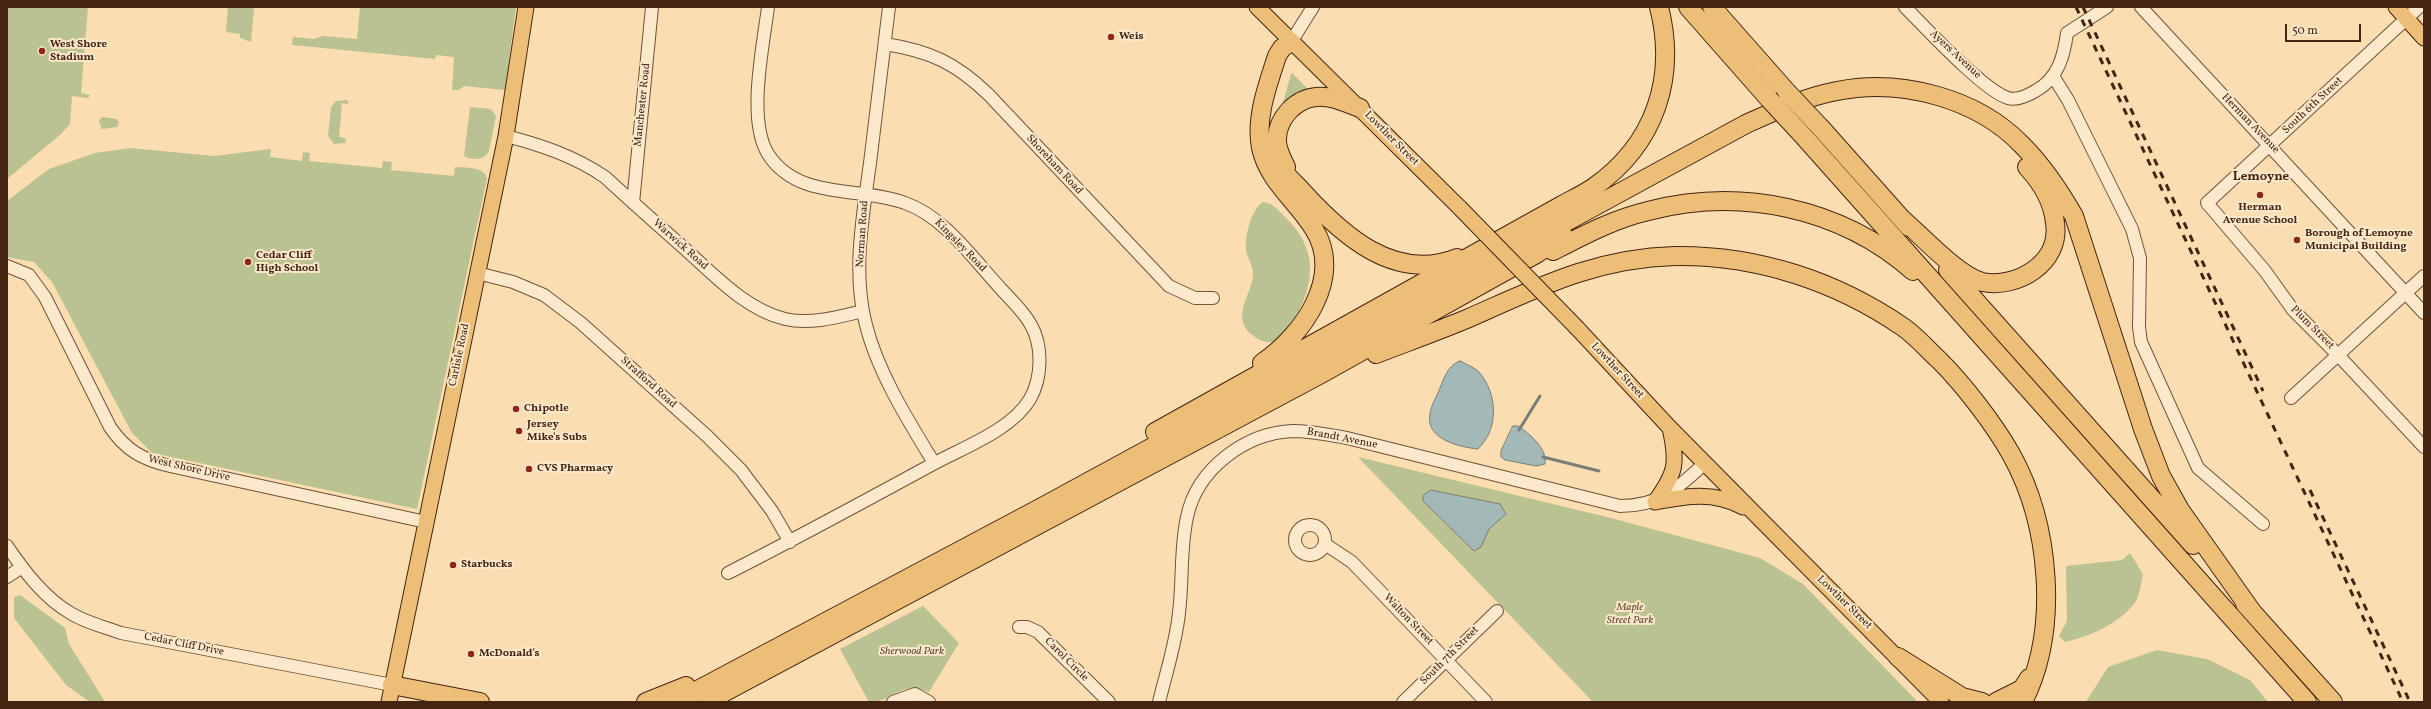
<!DOCTYPE html>
<html>
<head>
<meta charset="utf-8">
<style>
	body { margin:0 }
	#map { position:relative; width:2431px; height:709px; overflow:hidden; background:#faddb0; font-family:Vollkorn,serif }
	canvas { display:block }
	.frame { position:absolute; inset:0; border:8px solid #452411; pointer-events:none }
	.scale { position:absolute; left:2285px; top:24px; width:76px; height:18px; box-sizing:border-box; border:2px solid #452411; border-top:0; padding-left:5px; font-size:12px; line-height:14px; white-space:nowrap; color:#452411; -webkit-text-stroke:3px #fce9cc; paint-order:stroke }
</style>
</head>
<body>
<div id="map">
<canvas width="2431" height="709"></canvas>
<div class="frame"></div>
<div class="scale">50 m</div>
</div>
<script>
const context = document.querySelector('canvas').getContext('2d');
context.lineJoin = 'round';
function fillPath(path, color) { context.fillStyle = color; context.fill(path, 'evenodd'); }
function strokePath(path, color, width, dash) { context.strokeStyle = color; context.lineWidth = width; context.lineCap = dash ? 'butt' : 'round'; context.setLineDash(dash || []); context.stroke(path); }
function label(font, color, halo, rows, align = 'center') {
  context.font = font + ' Vollkorn,serif'; context.lineWidth = 4; context.setLineDash([]); context.textBaseline = 'middle'; context.strokeStyle = halo; context.fillStyle = color; for (const [text, x, y, turn = 0] of rows) {
    context.save(); context.translate(x, y); context.rotate((+turn || 0) * Math.PI / 180); context.textAlign = isNaN(turn) ? turn : align; if (halo) context.strokeText(text, 0, 0); context.fillText(text, 0, 0); context.restore();
  }
}
const green = new Path2D(`
	M7 7H88L81 93 90 95 88 98 72 96 70 124 61 134 7 179Z
	M228 7 254 8 251 42 240 38V34L226 32Z
	M360 7H516L505 90 464 86 459 90H452L454 57 436 55 435 59 292 45 293 37 314 39 323 36 357 39Z
	M1292 73 1311 92 1282 106 1291 74Z
	M347 100 349 104 342 103 339 137 345 138 346 143 334 144 328 136 331 107 336 101Z
	M470 107 491 109 496 116 489 151C485 160 472 161 464 156Z
	M102 117 117 119 119 123 117 127 102 129 99 121Z
	M130 148 214 156 271 149 270 157 302 161 303 152 310 153 309 161 382 168 383 161 392 162 391 170 454 176 455 167C466 168 483 166 487 178L417 509 152 453 132 433 52 282 34 262 7 257V201L49 169 95 153Z
	M1263 202C1273 203 1280 212 1287 219 1315 246 1316 279 1298 312 1293 321 1285 335 1275 341 1266 346 1249 335 1245 327 1236 310 1252 292 1253 275 1254 267 1247 258 1246 249 1245 236 1251 209 1263 202Z
	M1358 457 1611 518 1760 558 1803 584 1918 702H1593Z
	M2130 553 2143 574C2141 582 2140 594 2136 601 2121 623 2091 636 2065 642L2059 636 2067 621 2066 566 2122 560Z
	M20 595 65 628 69 644 104 700 108 702H90L66 685 14 618V597Z
	M923 606 959 643 929 692C900 680 893 702 869 702L840 649Z
	M2157 650 2207 659 2250 680 2268 702H2086L2108 667Z`);
const water = new Path2D(`
	M1460 361C1465 364 1474 367 1479 372 1498 394 1499 429 1478 449 1459 447 1425 439 1430 414 1431 405 1437 396 1440 388 1444 378 1448 365 1460 361Z
	M1513 426H1518C1529 433 1548 449 1545 464L1536 466 1505 460 1501 457V451Z
	M1431 490 1500 504 1506 514 1489 529 1481 547 1474 551 1423 501V496Z`);
const stream = new Path2D(`
	M1519 430 1540 396
	M1543 457 1599 471`);
const minor = new Path2D(`
	M889 7C883 59 876 111 870 163 863 216 852 272 866 325 878 373 909 422 934 463
	M1905 7C1925 27 1984 91 2008 98 2018 101 2029 95 2037 90 2058 78 2064 56 2067 33L2107 7
	M2141 7 2424 313
	M2419 7 2207 203 2265 271 2293 310 2338 355 2424 447
	M1291 42 1313 7
	M885 44C930 51 956 63 989 95L1169 286 1195 298H1213
	M2053 76 2068 100 2132 229 2140 258 2139 327 2141 342 2198 468 2263 524
	M506 136C541 145 574 156 605 177 631 201 658 225 684 248 713 274 746 310 785 319 811 325 838 317 863 311
	M633 203 652 7
	M7 266 29 275 45 297 110 427C126 451 144 460 170 466L426 522
	M477 273 513 282 544 295 581 323 707 436 741 470 772 511 790 542
	M2291 398 2424 276
	M1295 540a15 15 0 1 1 30 0a15 15 0 1 1-30 0Z
	M1325 544 1352 562 1486 702
	M7 546C24 571 45 599 72 614 87 623 105 627 121 633L392 685
	M728 573C797 538 865 501 933 464 962 448 1012 430 1030 399 1042 378 1043 346 1031 325 1024 312 1012 301 1002 290 974 260 945 217 905 203 860 186 798 201 768 154 747 120 763 47 768 7
	M7 577 22 567
	M1019 627H1027L1038 632 1109 702
	M893 702 915 694 929 702
	M1159 702C1166 673 1176 643 1179 613 1183 581 1180 549 1187 517 1197 469 1245 433 1293 431 1311 431 1329 435 1347 438L1620 506C1660 506 1677 489 1705 463
	M1403 702 1497 611`);
const major = new Path2D(`
	M1257 7 1460 208
	M2396 7 2424 38
	M1578 329 1670 428 1941 702
	M1655 502C1686 496 1714 491 1743 507
	M1655 502C1676 473 1678 463 1670 428
	M389 702 506 136 526 7`);
const highway = new Path2D(`
	M1688 7 1769 99
	M1712 7 1787 92
	M1821 128 1909 227
	M1806 139 2307 702
	M1274 156C1279 170 1292 180 1302 191 1341 234 1394 283 1457 258
	M1286 167C1282 159 1276 148 1277 138 1278 118 1295 99 1316 97 1331 95 1346 103 1360 108
	M1901 218C1921 235 1958 276 1982 282 2017 289 2061 263 2055 223 2053 202 2041 182 2027 167
	M1553 251C1584 235 1614 219 1648 211 1740 187 1840 207 1913 271
	M1948 270 2193 545
	M1376 354C1407 342 1438 331 1469 318 1539 287 1596 258 1675 256 1757 255 1836 281 1903 327 1916 336 1927 349 1939 360 1964 385 1994 424 2011 454 2050 524 2060 629 2023 702
	M1262 363C1303 335 1344 277 1314 229 1297 201 1268 181 1261 148 1255 118 1268 84 1277 56L1282 48 1291 42
	M1155 432 1562 205C1573 199 1584 194 1594 187 1655 144 1677 78 1659 7
	M2245 604 2333 702
	M1898 657 1962 697 1982 702
	M392 685 480 702
	M646 702 686 686
	M675 702 1042 507 1746 124C1775 111 1805 97 1837 91 1900 78 1977 98 2022 145 2043 166 2059 190 2074 216L2143 429 2161 476 2180 510 2253 613
	M706 702 1321 374 1538 253 1563 235
	M1996 702 2022 689 2029 678`);
const rail = new Path2D(`
	M2076 7 2403 702
	M2083 7 2263 391
	M2310 490 2410 702`);
const majorBridge = new Path2D(`
	M1460 208 1578 329`);
const highwayBridge = new Path2D(`
	M1787 92 1821 128
	M1769 99 1806 139`);
const markers = [
	[1111,37,4,"#8f2418"],
	[42,51,4,"#8f2418"],
	[2260,195,4,"#8f2418"],
	[2297,240,4,"#8f2418"],
	[248,262,4,"#8f2418"],
	[516,409,4,"#8f2418"],
	[519,431,4,"#8f2418"],
	[529,469,4,"#8f2418"],
	[453,565,4,"#8f2418"],
	[471,654,4,"#8f2418"]
];
const poiNames = [
	["Weis",1119,37],
	["West Shore",50,45],
	["Stadium",50,58],
	["Herman",2260,208,"center"],
	["Avenue School",2260,221,"center"],
	["Borough of Lemoyne",2305,234],
	["Municipal Building",2305,247],
	["Cedar Cliff",256,256],
	["High School",256,269],
	["Chipotle",524,409],
	["Jersey",527,425],
	["Mike's Subs",527,438],
	["CVS Pharmacy",537,469],
	["Starbucks",461,565],
	["McDonald's",479,654]
];
const streetNames = [
	["Ayers Avenue",1955,55,43],
	["Manchester Road",643,105,-84],
	["South 6th Street",2313,106,-43],
	["Herman Avenue",2250,124,46],
	["Lowther Street",1391,139,45],
	["Shoreham Road",1054,165,47],
	["Norman Road",863,234,-86],
	["Warwick Road",680,245,42],
	["Kingsley Road",960,246,46],
	["Plum Street",2312,328,45],
	["Carlisle Road",460,355,-78],
	["Lowther Street",1617,371,47],
	["Strafford Road",648,383,42],
	["Brandt Avenue",1342,439,11],
	["West Shore Drive",189,469,13],
	["Lowther Street",1844,603,44],
	["Walton Street",1408,620,46],
	["Cedar Cliff Drive",184,645,11],
	["South 7th Street",1450,656,-45],
	["Carol Circle",1066,660,45]
];
const parkNames = [
	["Maple",1630,608],
	["Street Park",1630,621],
	["Sherwood Park",912,652]
];
const quarterNames = [
	["Lemoyne",2261,178]
];
fillPath(green, '#b9c290');
fillPath(water, '#a3b9b7');
strokePath(water, '#7d7d75', 1);
strokePath(stream, '#7d7d75', 3);
strokePath(minor, '#725239', 14);
strokePath(major, '#452411', 17);
strokePath(highway, '#452411', 20);
strokePath(minor, '#fce9cc', 12);
strokePath(major, '#edbe78', 15);
strokePath(highway, '#edbe78', 18);
strokePath(rail, '#452411', 3, [7, 7]);
strokePath(majorBridge, '#452411', 17, []);
strokePath(highwayBridge, '#452411', 20, []);
strokePath(majorBridge, '#edbe78', 15);
strokePath(highwayBridge, '#edbe78', 18);
for (const [x, y, r, color] of markers) { const dot = new Path2D(); dot.arc(x, y, r, 0, 2 * Math.PI); context.fillStyle = color; context.fill(dot); strokePath(dot, '#fce9cc', 1.5); }
label('bold 11px', '#452411', '#fce9cc', poiNames, 'left');
label('11px', '#452411', '#fce9cc', streetNames);
label('italic 11px', '#624c31', '#fce9cc', parkNames);
label('bold 13px', '#452411', '#fce9cc', quarterNames);
</script>
</body>
</html>
